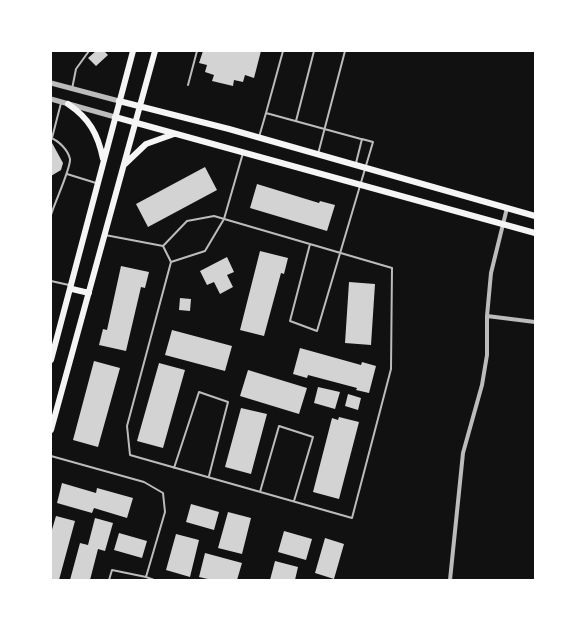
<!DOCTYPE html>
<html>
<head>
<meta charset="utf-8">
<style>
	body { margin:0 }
	#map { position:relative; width:586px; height:631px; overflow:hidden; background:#111; font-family:Barlow,sans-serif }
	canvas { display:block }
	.frame { position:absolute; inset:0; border:52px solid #fff; pointer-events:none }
</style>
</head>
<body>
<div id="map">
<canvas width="586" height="631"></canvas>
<div class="frame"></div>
</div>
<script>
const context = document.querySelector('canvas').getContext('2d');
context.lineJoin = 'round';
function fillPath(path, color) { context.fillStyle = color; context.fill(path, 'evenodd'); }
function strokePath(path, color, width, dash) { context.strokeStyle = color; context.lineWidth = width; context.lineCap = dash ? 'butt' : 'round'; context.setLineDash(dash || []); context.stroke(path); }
const building = new Path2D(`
	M96 51H104L108 55 96 66 88 58Z
	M203 51H261L254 78 245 75 243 82 234 80 233 86 212 81 214 75 205 72 207 65 199 63Z
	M51 141 63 163 61 170 51 176Z
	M205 167 217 190 148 227 136 204Z
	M257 184 319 203 320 201 335 205 327 231 250 208Z
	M260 251 288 258 284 274 281 273 264 336 240 330Z
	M227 257 234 272 227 275 233 287 220 294 214 282 207 285 200 271Z
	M121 266 149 272 145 288 141 287 126 351 99 345 103 329 107 330Z
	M349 282 375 284 371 345 345 343Z
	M180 298 191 299 190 311 179 310Z
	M172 330 232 346 225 371 165 355Z
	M300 348 361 365 362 362 376 366 369 393 356 390 357 388 308 375 307 378 293 374Z
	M94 361 120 368 98 447 73 440Z
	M159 363 185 370 163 448 137 441Z
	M248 370 307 388 299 414 240 396Z
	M318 387 340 392 335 409 314 403Z
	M348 394 361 398 358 410 345 406Z
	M241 408 267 414 251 474 225 467Z
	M339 417 359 422 339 499 313 492 332 418 338 420Z
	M62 483 96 493 97 488 133 498 127 518 94 508 92 513 57 503Z
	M191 504 219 512 214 530 186 522Z
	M228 512 251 518 242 554 218 548Z
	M56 516 75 521 59 580H51V533Z
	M95 518 113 523 105 551 98 549 90 580H70L80 543 88 545Z
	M284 531 312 539 306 560 278 552Z
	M119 533 147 541 142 558 114 550Z
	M176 534 199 540 190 577 166 570Z
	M325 538 344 544 334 579 315 573Z
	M205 553 242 563 237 580H212L199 577Z
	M275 561 298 567 295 580H270Z`);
const service = new Path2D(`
	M188 85 197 51
	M72 89 76 69 89 51
	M266 113 283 51
	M296 121 314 51
	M259 137 266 113 361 139
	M51 138C59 141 68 150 70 159 71 168 54 204 51 215
	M52 138 61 103
	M318 154 345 51
	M67 174 96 183
	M105 235 163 246 171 262 127 426 130 455 352 518 391 369 392 268 214 216 187 221 163 246
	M310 244 290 321 317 331 373 142 362 139 356 163
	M171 262 205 251 224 219 243 153
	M51 281 69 285
	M51 456 144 482 163 493 165 512 146 577 154 580
	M174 468 199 392 228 402 209 476
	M260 492 279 426 313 437 294 501
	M109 580 112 570 146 577`);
const minor = new Path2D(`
	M487 316 535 322
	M450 580 463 453 482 385 487 355V316L491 273 507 208`);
const tertiary = new Path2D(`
	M51 83 119 101
	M51 99 115 117`);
const secondary = new Path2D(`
	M119 101 229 129 535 216
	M68 104C89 118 98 134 103 159
	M115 117 535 233
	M125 164 146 144 174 134
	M72 289 89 293
	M51 360 133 51
	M51 430 155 51`);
fillPath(building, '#d3d3d3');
strokePath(service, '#bcbcbc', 2);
strokePath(minor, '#bcbcbc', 4);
strokePath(tertiary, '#bcbcbc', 5);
strokePath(secondary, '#f5f5f5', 6);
</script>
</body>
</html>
